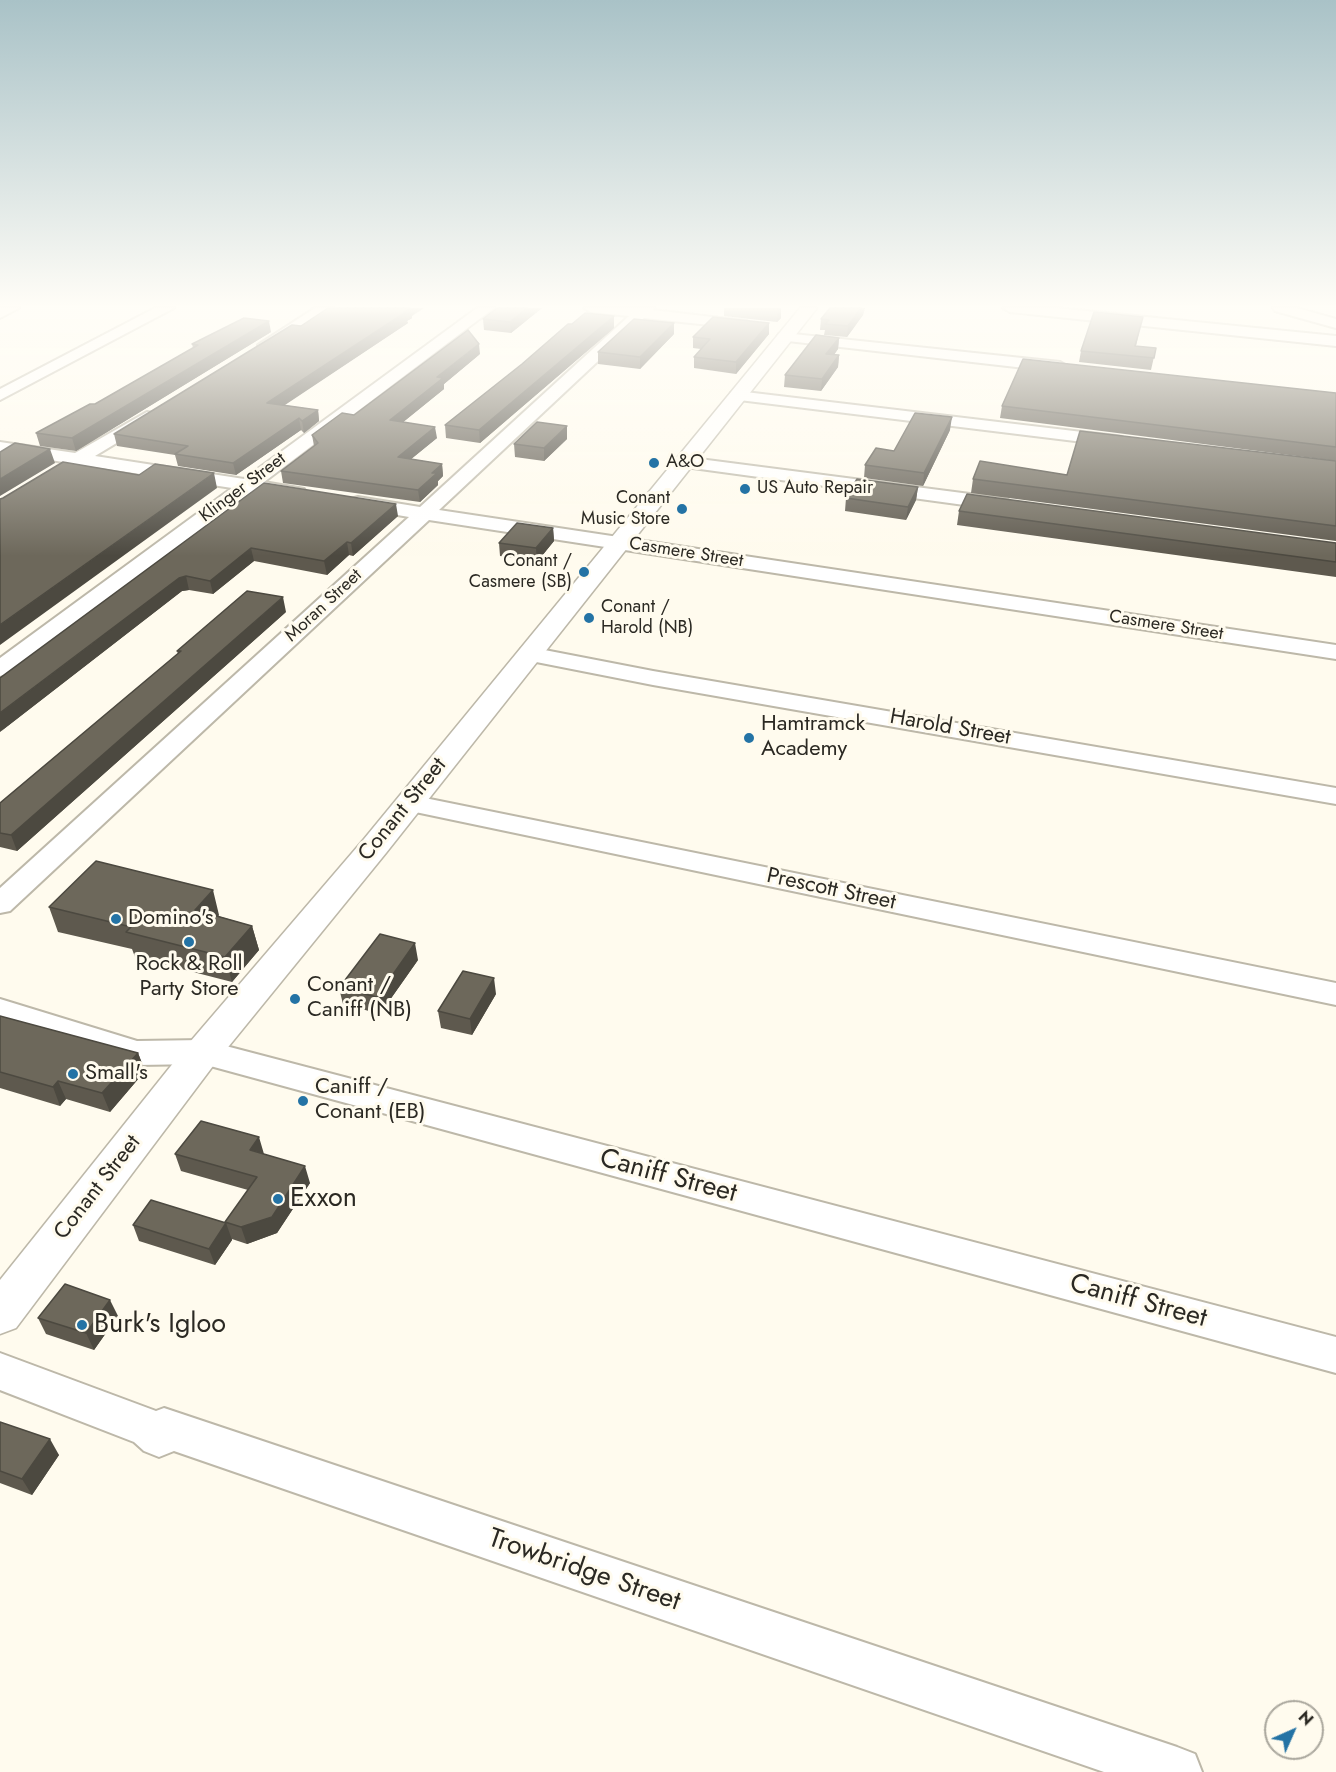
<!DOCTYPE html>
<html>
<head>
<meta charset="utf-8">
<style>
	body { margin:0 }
	#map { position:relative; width:1336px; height:1772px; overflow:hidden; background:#fffbee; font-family:Jost,sans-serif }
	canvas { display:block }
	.north { position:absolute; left:1264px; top:1700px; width:60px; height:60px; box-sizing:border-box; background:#fffbee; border:2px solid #aaa79d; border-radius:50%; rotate:45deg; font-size:16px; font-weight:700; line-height:24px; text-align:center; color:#2b2923 }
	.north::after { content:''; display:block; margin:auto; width:21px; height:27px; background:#2473a5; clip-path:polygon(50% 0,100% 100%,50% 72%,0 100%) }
</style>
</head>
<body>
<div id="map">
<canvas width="1336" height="1772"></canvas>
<div class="north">N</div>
</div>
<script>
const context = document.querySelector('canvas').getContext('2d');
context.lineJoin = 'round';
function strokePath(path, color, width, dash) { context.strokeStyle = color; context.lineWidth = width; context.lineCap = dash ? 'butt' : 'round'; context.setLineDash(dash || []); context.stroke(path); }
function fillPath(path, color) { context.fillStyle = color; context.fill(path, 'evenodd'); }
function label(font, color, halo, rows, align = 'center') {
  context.font = font + ' Jost,sans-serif'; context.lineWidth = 6; context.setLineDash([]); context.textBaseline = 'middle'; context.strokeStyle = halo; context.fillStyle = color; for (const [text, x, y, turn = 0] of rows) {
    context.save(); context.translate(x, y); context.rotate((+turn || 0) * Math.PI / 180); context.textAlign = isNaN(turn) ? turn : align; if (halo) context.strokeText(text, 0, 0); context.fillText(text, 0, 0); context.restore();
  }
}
const minor = new Path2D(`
	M0 308H19L0 318Z
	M155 308H174L0 400V389Z
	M315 308H333L271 348 266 350 258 345Z
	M477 308H494L264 482 304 489 306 493 304 497 297 499 251 492 8 674 0 676V658L232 488 81 465 71 468 65 467 63 462 0 452V442L75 453 147 412 153 413 155 417 153 421 95 456 244 479Z
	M584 308H654L652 310 747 321 754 325 747 329 644 318 439 510 1336 645V659L429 520 10 911 0 913V888L409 517 351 507 348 503 351 499 358 497 420 507 629 316 591 312Z
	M1003 308H1056L1336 336V346L1010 312Z
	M1273 308H1297L1336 319V328L1275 311Z
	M784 333 1060 362 1068 367 1060 372 779 340 777 337 779 334Z
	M737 391 1116 436 1122 437 1125 441 1122 445 1116 446 731 399 729 396 731 393Z
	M684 457 1001 498 1008 500 1011 504 1008 508 1001 510 678 466 675 462 678 458Z
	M529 647 653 671 1336 788V804L653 685 521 659 518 654 521 649Z
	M410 795 1336 983V1005L401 809 397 803 401 797Z
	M0 999 137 1041 203 1040 1336 1337V1373L203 1064 137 1065 0 1022Z
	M0 1353 156 1411 164 1408 1177 1747 1195 1754 1202 1772H1104L174 1451 159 1457 144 1451 134 1442 0 1390Z`);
const major = new Path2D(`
	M800 308H817L386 853 216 1062 16 1328 0 1334V1280L190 1042 364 839Z`);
const wall = new Path2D(`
	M497 308H542L511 333 484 330 483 319Z
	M724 308H781V318L777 322 724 316Z
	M864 309 863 315 847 337 824 335 825 330H820L821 319Z
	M412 316V318L407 321 408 323 284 405 318 410 319 421 304 433 301 430 236 475 178 466 175 455 117 446 114 434 301 326Z
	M769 323V334L736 374 694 368V357L701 349 693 348V337Z
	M614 328 480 443 446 438 445 425Z
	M1140 328 1136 346 1156 348 1151 370 1079 362 1081 351Z
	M271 332 76 451 40 446 36 433 95 404 193 348 192 344Z
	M674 334 640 369 598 364V352Z
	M839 338 838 349 834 355H839L838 367 821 391 784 387 785 375Z
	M480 354 444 384V389L403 422 437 438 411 459 442 464 443 476 438 481V485L420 502 283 483 281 471 314 446 312 435Z
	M1336 393V461L1000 418 1002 406Z
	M950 430 923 486 864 478 865 465Z
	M567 439 544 461 515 457 514 444Z
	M1336 461V541L971 493 973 479Z
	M264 483 398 516 353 556 349 555 327 575 254 561 213 594 189 590 182 591 0 732Z
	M918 487 916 500 906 520 845 511 846 498Z
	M959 511 1336 543V577L957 525Z
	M553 528 554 541 537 562 500 556 499 543Z
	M286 612 17 851 0 847V803L178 654 177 651Z
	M49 907 219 915 218 916 252 926 259 950 232 982 135 957 132 949 58 932Z
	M418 960 380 1014 343 1004 339 988Z
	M496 994 472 1035 441 1028 438 1011Z
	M0 1016 138 1053 145 1071 110 1112 66 1099 60 1106 0 1088Z
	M175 1154H264L310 1183 277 1233 247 1244 232 1239V1240L215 1265 139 1241 133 1225 226 1223 225 1222 248 1190 181 1171Z
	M118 1316 94 1350 46 1334 38 1318Z
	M0 1422 59 1455 32 1495 0 1483Z`);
const shadedWall = new Path2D(`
	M408 308H424L412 316V318L407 321 408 323 270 415 267 403 404 312Z
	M527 308H542L511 333 510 322Z
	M778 308H781V318L777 322Z
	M861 308H865L863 315 847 337 848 326Z
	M614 316V328L480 443 479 430Z
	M269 321 271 332 76 451 72 438Z
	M674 323V334L640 369V357Z
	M769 323V334L736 374V362Z
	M839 338 838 349 826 365V354Z
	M479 344 480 354 444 384V389L391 432 390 420 437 377Z
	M839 355 838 367 821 391 822 379Z
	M318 410 319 421 304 433 302 421Z
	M952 417 950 430 923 486 924 473Z
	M299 418 301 430 236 475 233 463Z
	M567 426V439L544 461V448Z
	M435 427 437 438 399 469 398 457Z
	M50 449 55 463 0 496V479Z
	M442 464 443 476 438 481V485L420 502 418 490 432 473Z
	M214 473 217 488 0 645V625Z
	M918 487 916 500 906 520 908 507Z
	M396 504 398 516 353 556 351 543Z
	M553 528 554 541 537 562 536 548Z
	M347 542 349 555 327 575 324 561Z
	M251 548 254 561 213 594 210 581Z
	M186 576 189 590 182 591 0 732V713L179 578Z
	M283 597 286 612 17 851 11 835Z
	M213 890 219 915 202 934 195 910Z
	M252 926 259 950 232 982 225 957Z
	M415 943 418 960 380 1014 377 997Z
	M494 978 496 994 472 1035 470 1019Z
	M138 1053 145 1071 110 1112 102 1093Z
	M58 1081 66 1099 60 1106 53 1087Z
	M259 1137 264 1154 250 1150Z
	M305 1166 310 1183 277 1233 247 1244 241 1227Z
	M226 1223 232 1240 215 1265 209 1249Z
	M110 1300 118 1316 94 1350 86 1333Z
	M50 1439 59 1455 32 1495 22 1479Z`);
const building = new Path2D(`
	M328 308H410L404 312H406L267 403 318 410 302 421 299 418 233 463 175 454 188 446 114 434 292 325 301 326Z
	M497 308H527L510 322 483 319Z
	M830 308H861L848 326 825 324 829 320 821 319Z
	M1094 312 1143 317 1135 346 1156 348 1154 358 1081 351Z
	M585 313 614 316 479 430 445 425 522 364 568 324H572Z
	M713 317 769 323 736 362 694 357 710 339 693 337Z
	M244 318 269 321 72 438 36 433 90 404H95L198 345 192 344Z
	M634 319 674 323 640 357 598 352Z
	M468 330 479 344 437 377 443 378 390 420 435 427 398 457 442 464 432 473H437L418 490 281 471 318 443 312 435 342 413 354 415Z
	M816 335 839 338 826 354 839 355 822 379 785 375Z
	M1023 359 1336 393V447L1002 406Z
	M915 413 952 417 924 473 865 465 876 448 894 451Z
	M537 422 567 426 544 448 514 444Z
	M1080 431 1336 461V526L973 479 980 461 1067 475Z
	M15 443 50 449 0 479V452Z
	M63 462 139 475 155 464 214 473 0 625V499L3 498Z
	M857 479 918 487 908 507 846 498Z
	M264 483 396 504 351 543 347 542 324 561 251 548 210 581 186 576 179 578 0 713V678Z
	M967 494 1336 543V562L959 511Z
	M517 523 553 528 536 548 499 543Z
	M247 591 283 597 11 835 0 833V803L181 651H177Z
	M96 861 213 890 195 910 252 926 225 957 126 932 131 927 49 907Z
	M380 934 415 943 377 997 339 988Z
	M463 971 494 978 470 1019 438 1011Z
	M0 1016 138 1053 102 1093 58 1081 53 1087 0 1072Z
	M201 1121 259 1137 250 1150 305 1166 272 1217 241 1227 225 1222 257 1177 175 1154Z
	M151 1200 226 1223 209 1249 133 1225Z
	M65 1284 110 1300 86 1333 38 1318Z
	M0 1422 50 1439 22 1479 0 1471Z`);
const markers = [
	[654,463,6,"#2473a5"],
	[745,489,6,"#2473a5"],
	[682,509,6,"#2473a5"],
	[584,572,6,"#2473a5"],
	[589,618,6,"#2473a5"],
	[749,738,6,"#2473a5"],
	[116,919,6,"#2473a5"],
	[189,942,6,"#2473a5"],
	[295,999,6,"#2473a5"],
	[73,1074,6,"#2473a5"],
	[303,1101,6,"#2473a5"],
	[278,1199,6,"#2473a5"],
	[82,1325,6,"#2473a5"]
];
const farPoinames = [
	["A&O",666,463],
	["US Auto Repair",757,489],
	["Conant",670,499,"right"],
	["Music Store",670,520,"right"],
	["Conant /",572,562,"right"],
	["Casmere (SB)",572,583,"right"],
	["Conant /",601,608],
	["Harold (NB)",601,629]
];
const farStreetnames = [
	["Klinger Street",243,488,-37],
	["Casmere Street",686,553,9],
	["Moran Street",324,606,-43],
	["Casmere Street",1166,626,9]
];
const poiNames = [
	["Hamtramck",761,725],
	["Academy",761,750],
	["Domino's",128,919],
	["Rock & Roll",189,965,"center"],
	["Party Store",189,990,"center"],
	["Conant /",307,986],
	["Caniff (NB)",307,1011],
	["Small's",85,1074],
	["Caniff /",315,1088],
	["Conant (EB)",315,1113]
];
const streetNames = [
	["Harold Street",950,728,10],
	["Conant Street",403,810,-51],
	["Prescott Street",831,890,12],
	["Conant Street",98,1188,-52]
];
const nearStreetnames = [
	["Caniff Street",668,1177,15],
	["Caniff Street",1138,1302,15],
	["Trowbridge Street",584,1571,19]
];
const nearPoinames = [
	["Exxon",290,1199],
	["Burk's Igloo",94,1325]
];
strokePath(minor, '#bdb8a9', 4);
strokePath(major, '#bdb8a9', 3);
fillPath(minor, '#fff');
fillPath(major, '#fff');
fillPath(wall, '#5e594e');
fillPath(shadedWall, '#4c4940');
fillPath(building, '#6d685b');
strokePath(building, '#4c4940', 1.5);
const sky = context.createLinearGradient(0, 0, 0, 556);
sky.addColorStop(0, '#a9c2c7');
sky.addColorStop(0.55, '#fffdf7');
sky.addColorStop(1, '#fffdf700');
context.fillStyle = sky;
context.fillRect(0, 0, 1336, 556);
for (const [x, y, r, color] of markers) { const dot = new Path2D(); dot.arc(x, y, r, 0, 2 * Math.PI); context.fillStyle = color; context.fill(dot); strokePath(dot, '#fffbee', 2); }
label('18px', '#2b2923', '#fffbee', farPoinames, 'left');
label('18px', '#2b2923', '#fffbee', farStreetnames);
label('22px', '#2b2923', '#fffbee', poiNames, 'left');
label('22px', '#2b2923', '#fffbee', streetNames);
label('27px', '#2b2923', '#fffbee', nearStreetnames);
label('27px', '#2b2923', '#fffbee', nearPoinames, 'left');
</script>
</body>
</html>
